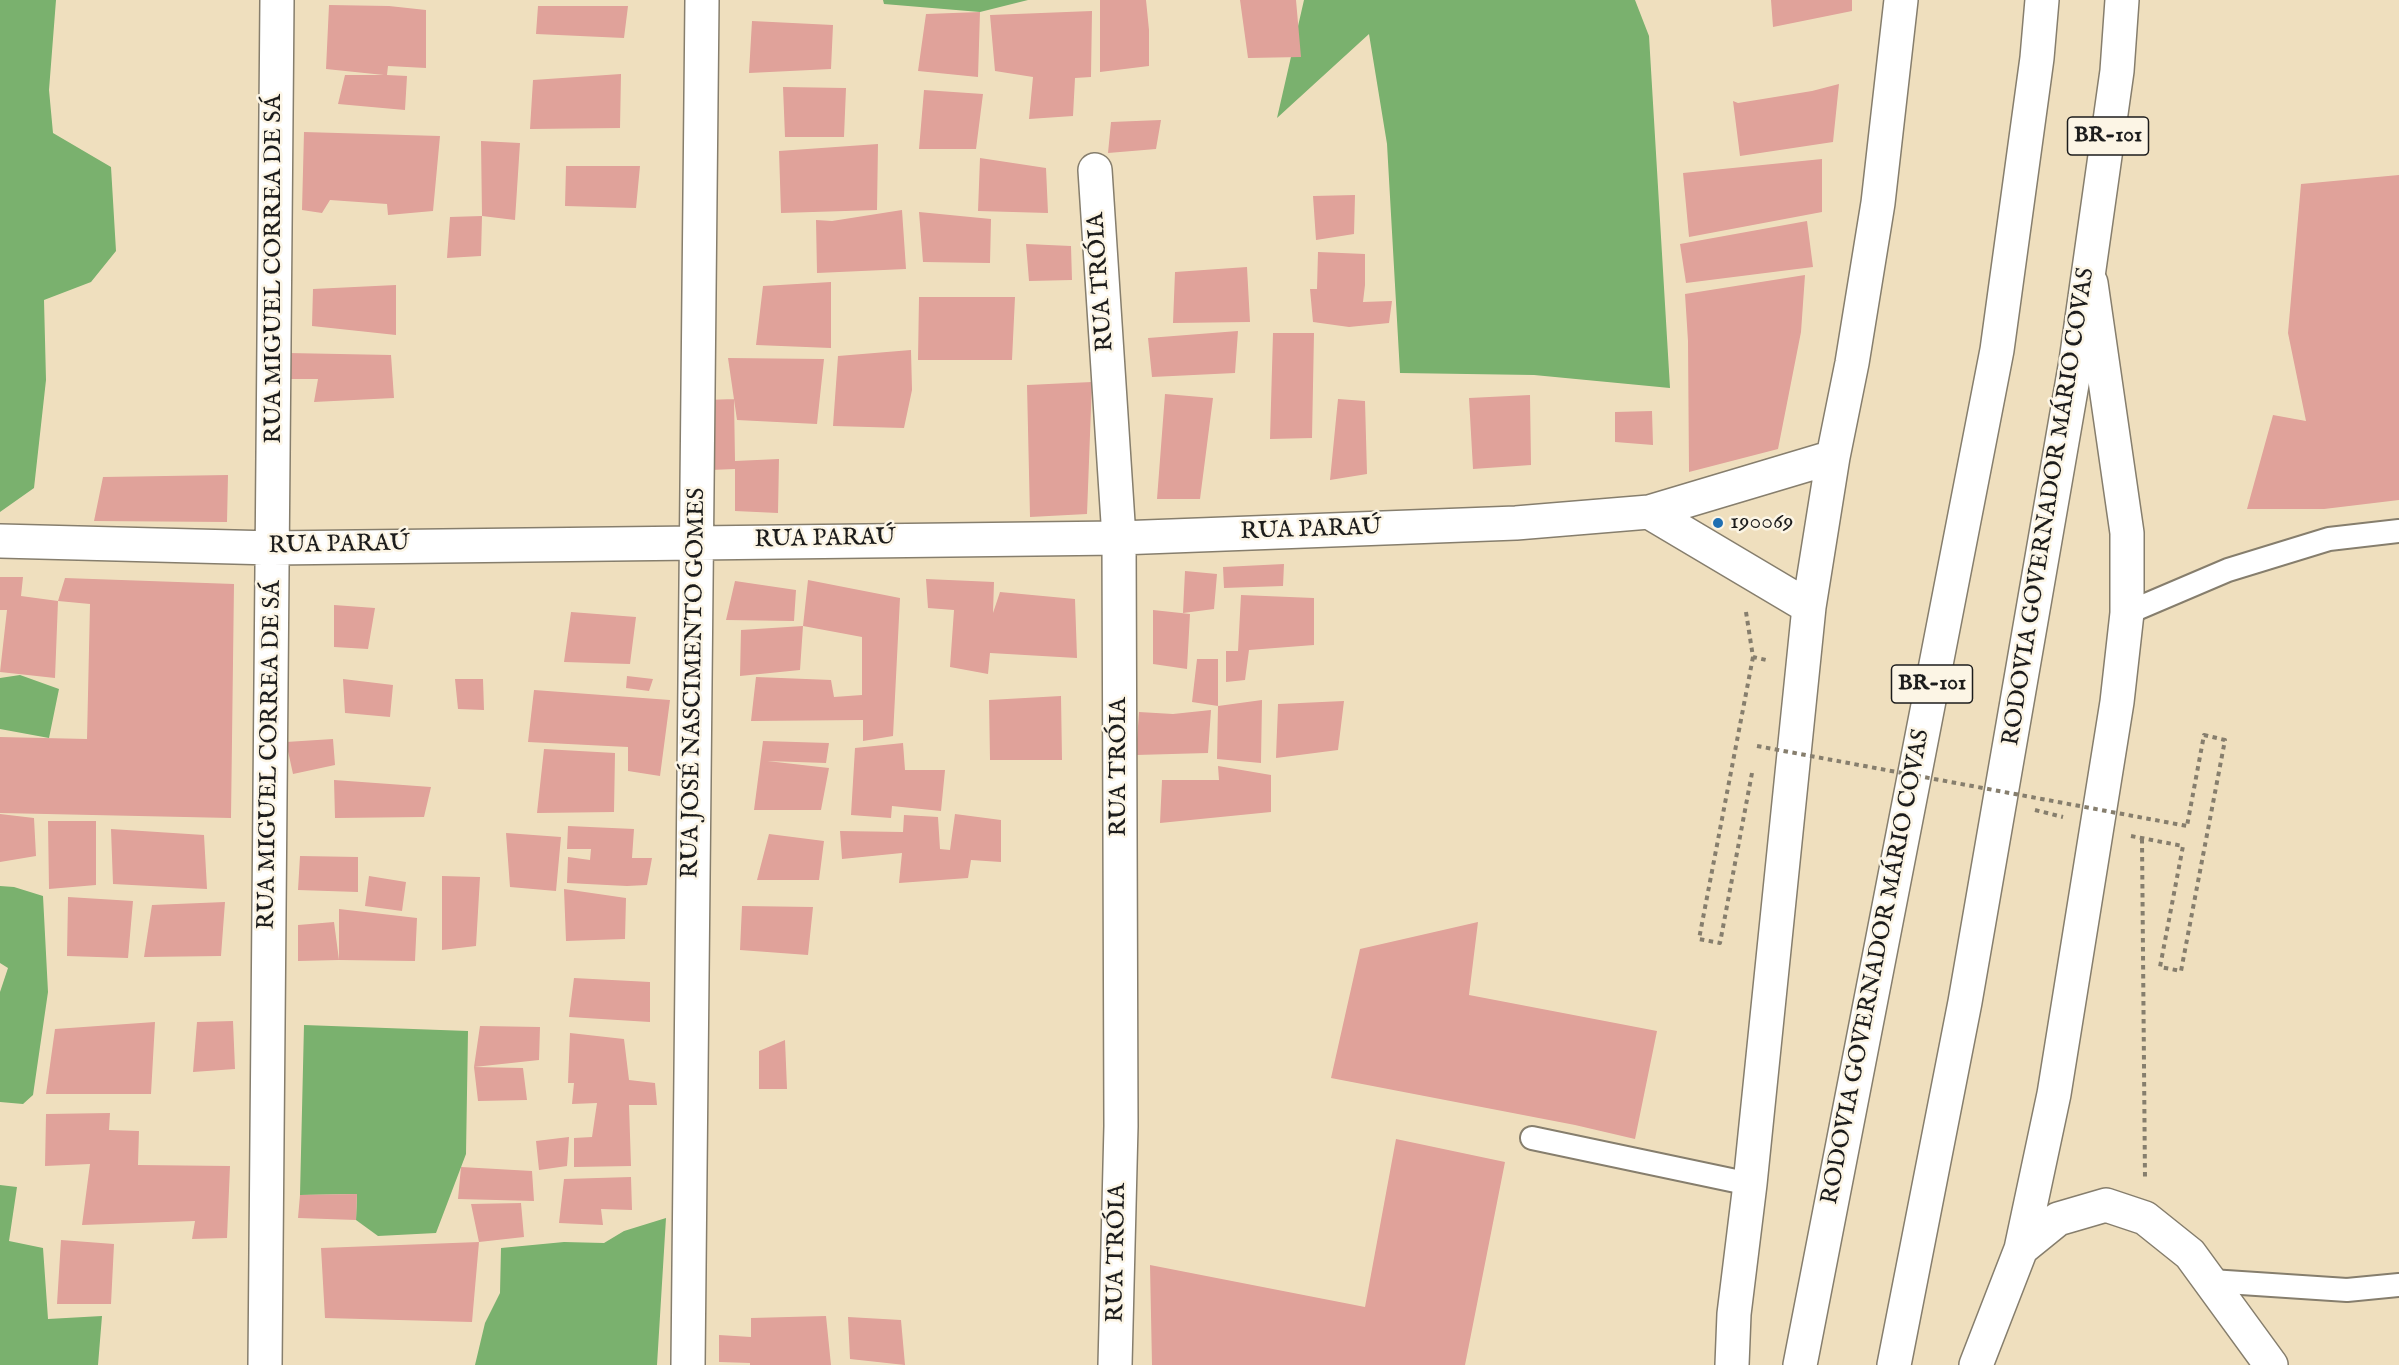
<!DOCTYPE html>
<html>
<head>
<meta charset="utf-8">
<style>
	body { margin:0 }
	canvas { display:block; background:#efdfbe }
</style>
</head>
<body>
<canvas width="2399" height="1365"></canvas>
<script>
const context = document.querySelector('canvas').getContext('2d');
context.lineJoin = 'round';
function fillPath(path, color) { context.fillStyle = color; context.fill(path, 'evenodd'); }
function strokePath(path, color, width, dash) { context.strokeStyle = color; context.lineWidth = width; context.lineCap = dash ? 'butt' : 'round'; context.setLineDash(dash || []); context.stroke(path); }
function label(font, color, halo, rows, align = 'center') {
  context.font = font + ' "IM FELL English",serif'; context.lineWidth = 5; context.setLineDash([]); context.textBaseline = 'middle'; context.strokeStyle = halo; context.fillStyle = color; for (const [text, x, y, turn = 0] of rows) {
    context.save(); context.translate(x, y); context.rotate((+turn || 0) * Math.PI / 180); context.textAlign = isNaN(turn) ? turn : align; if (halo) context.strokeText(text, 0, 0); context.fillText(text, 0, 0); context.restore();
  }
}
const forest = new Path2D(`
	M0 0H56L49 90 53 133 111 167 116 251 91 282 44 300 46 380 34 488 0 512Z
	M883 0H1028L980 12 884 4Z
	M1304 0H1635L1649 36 1670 388 1534 375 1400 373 1387 144 1369 34 1277 118Z
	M20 675 59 689 49 738 0 729V678Z
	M0 886 14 887 43 896 48 992 33 1095 23 1104 0 1102V992L8 968 0 963Z
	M304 1025 468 1031 466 1154 436 1233 378 1236 356 1220 357 1194 300 1195Z
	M0 1185 17 1187 9 1241 43 1248 48 1319 102 1316 98 1365H0Z
	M666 1218 657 1365H475L485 1323 500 1293 501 1248 564 1242 604 1243 624 1231Z`);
const building = new Path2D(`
	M1100 0H1146L1149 30V66L1100 72Z
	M1240 0H1296L1301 57 1248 58Z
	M1771 0H1852V11L1773 27Z
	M329 5 389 6 426 10V68L388 66 387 75 407 76 405 110 338 104 345 75H384L326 69Z
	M538 6H628L624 38 536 34Z
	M1092 11 1091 77 1075 78 1073 116 1029 119 1033 77 995 71 990 15Z
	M980 12 978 77 918 71 926 14Z
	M752 21 833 25 831 69 749 73Z
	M621 74 620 128 530 129 533 80Z
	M1839 84 1833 142 1740 156 1733 101 1738 103 1812 91Z
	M783 87 846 88 844 137H785Z
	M924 90 983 94 976 149H919Z
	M1161 120 1156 149 1108 153 1111 122Z
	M304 132 440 136 433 211 388 215 387 204 330 200 322 213 302 210Z
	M481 141 520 143 515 220 482 216Z
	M878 144 877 210 781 213 779 151Z
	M980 158 1046 168 1048 213 978 211Z
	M1822 159V212L1689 237 1683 173Z
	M566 166H640L636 208 565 206Z
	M2399 175V500L2324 509H2247L2273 415 2306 421 2288 333 2301 184Z
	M1355 195 1354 234 1316 240 1313 196Z
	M902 210 906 269 817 273 816 220 832 221Z
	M919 212 991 219 990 263 923 262Z
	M482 216 481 256 447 258 450 217Z
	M1807 221 1813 267 1686 283 1680 244Z
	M1026 244 1071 246 1072 280 1029 281Z
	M1318 252 1365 254V285L1363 302 1392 301 1389 323 1349 327 1313 322 1310 289H1317Z
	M1247 267 1250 322 1173 323 1175 272Z
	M1805 275 1801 332 1778 449 1689 472 1688 341 1685 294Z
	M831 282V348L756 345 763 286Z
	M396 285V335L312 326 313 289Z
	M919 297H1015L1012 360H918Z
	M1238 331 1235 373 1152 377 1148 338Z
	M1273 333H1314L1312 438 1270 439Z
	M911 350 912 390 904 428 833 426 838 356Z
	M288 353 391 355 394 398 314 402 318 379H288Z
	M728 358 824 359 817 424 737 420Z
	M1092 382 1087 514 1030 517 1027 385Z
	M1165 394 1213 398 1200 499H1157Z
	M1530 395 1531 465 1473 469 1469 398Z
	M734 399 735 461 779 459 778 513 735 511V469L710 470 707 400Z
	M1338 399 1365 401 1367 474 1330 480Z
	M1652 411 1653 445 1615 442V412Z
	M228 475 227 522 94 521 103 477Z
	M1284 564 1283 586 1224 588 1223 567Z
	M1185 571 1217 574 1214 609 1183 613Z
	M0 577H23L21 596 58 601 65 578 234 584 231 818 0 813V737L87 739 90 604 58 601 55 678 0 672 7 610H0Z
	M926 579 994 582 993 613 1000 592 1075 599 1077 658 990 653 988 674 950 667 954 610 928 608Z
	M808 580 900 598 893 736 863 741V720L751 721 756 677 831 680 834 697 862 695V637L803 626 800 670 740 676 741 630 803 626Z
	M735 581 796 590 794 621 726 620Z
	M1241 595 1314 598V645L1249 650 1245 680 1226 682V651H1238Z
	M334 605 375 608 368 649 334 647Z
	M1153 610 1190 614 1187 669 1153 664Z
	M571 612 636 617 630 664 564 662Z
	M1197 659H1218V706L1192 702Z
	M627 676 653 679 649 691 626 688Z
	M343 679 393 685 390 717 345 713Z
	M455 679H483L484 710 458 709Z
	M534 690 670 700 660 776 628 771V747L528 742Z
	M1061 696 1062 760H990L989 700Z
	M1262 700 1261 763 1217 759 1218 706Z
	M1344 701 1338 750 1276 758 1278 704Z
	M1211 710 1208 753 1136 755 1139 712 1173 714Z
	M333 739 335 765 293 774 286 742Z
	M763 741 829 743 826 763 767 761 829 768 821 810H754Z
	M903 743 905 770H945L941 811 892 806 891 818 851 815 855 748Z
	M544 749 615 753 614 812 537 813Z
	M1218 766 1271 775V812L1160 823 1162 780H1219Z
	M334 780 431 787 424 817 335 818Z
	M0 814 34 818 36 856 0 862Z
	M955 814 1001 820V862L971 860 968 878 899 883 902 853 842 859 840 831 903 832 904 815 938 817 940 849 950 850Z
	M48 821H96V885L49 889Z
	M568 826 634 829 632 858H652L647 885 627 886 567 883 568 857 590 860 591 849H567Z
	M111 829 204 835 207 889 113 884Z
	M506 833 561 837 556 891 510 887Z
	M769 834 824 841 819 880H757Z
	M300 856 358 857V892L298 890Z
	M369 876 406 882 402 911 365 906Z
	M442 876 480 877 476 946 442 950Z
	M564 889 626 898 625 939 566 941Z
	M68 897 133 901 128 958 67 956Z
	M225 902 221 956 144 957 152 905Z
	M742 906 813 907 808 955 740 950Z
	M339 909 417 918 415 961 339 960Z
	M334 922 339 960 298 961V925Z
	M1478 922 1469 995 1657 1031 1635 1139 1575 1125 1331 1078 1360 949Z
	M574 978 650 982V1022L569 1017Z
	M233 1021 235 1069 193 1072 197 1022Z
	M155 1022 151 1094H46L55 1029Z
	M480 1026 540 1027 539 1060 474 1067Z
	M570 1033 624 1039 629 1080 655 1083 657 1105H629L631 1166 574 1167V1138L592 1137 597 1103 572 1104 574 1083H568Z
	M785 1040 787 1089H759V1051Z
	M474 1067 523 1068 527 1100 478 1101Z
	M110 1113 109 1130 139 1131 138 1165 230 1166 227 1238 192 1239 195 1221 82 1225 90 1164 45 1166 46 1114Z
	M569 1137 567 1166 539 1170 536 1141Z
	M1396 1139 1505 1162 1465 1365H1152L1150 1265 1365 1307Z
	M461 1167 532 1171 534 1201 458 1199Z
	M631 1177 632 1210 601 1209 603 1225 559 1223 564 1179Z
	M357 1194 356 1220 298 1218 300 1195Z
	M521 1203 524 1237 479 1242 471 1204Z
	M61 1240 114 1244 111 1304H57Z
	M479 1242 472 1322 325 1318 321 1248Z
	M826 1316 831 1365H750V1363L719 1362V1335L751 1337V1318Z
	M848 1317 901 1320 905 1365 850 1359Z`);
const path = new Path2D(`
	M1746 612 1753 657 1766 660
	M1752 773 1720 943 1699 939 1753 657
	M2035 810 2063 817
	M2131 836 2183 846 2160 967 2181 971 2225 740 2204 735 2187 826
	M2142 839 2145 1179`);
const lane = new Path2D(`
	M2127 613 2228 570 2329 539 2399 531
	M1532 1138 1750 1184
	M2211 1281 2347 1290 2399 1285`);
const street = new Path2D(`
	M1095 170 1119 538 1121 1126 1115 1365
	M1649 512 1809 607
	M0 541 273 548 1119 538 1516 523 1649 512 1833 457
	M2021 1249 2058 1219 2106 1205 2145 1218 2190 1254 2271 1365
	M265 1365 277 0
	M688 1365 702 0
	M1732 1365 1734 1314 1750 1184 1809 607 1833 457 1852 363 1878 203 1901 0
	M1976 1365 2021 1249 2054 1094 2117 702 2127 613V533L2091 283`);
const highway = new Path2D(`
	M1800 1365 1997 350 2037 58 2042 0
	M1894 1365 1965 1002 2076 361 2117 71 2122 0`);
const pathBridge = new Path2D(`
	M1757 746 2187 826`);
const markers = [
	[1718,523,6,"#1f6fb2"]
];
const shields = [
	[2108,136,81],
	[1932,684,81]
];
const shieldNames = [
	["BR-101",2108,136],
	["BR-101",1932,684]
];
const streetNames = [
	["RUA MIGUEL CORREA DE SÁ",275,269,-90],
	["RUA TRÓIA",1102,282,-94],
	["RODOVIA GOVERNADOR MÁRIO COVAS",2050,507,-81],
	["RUA PARAÚ",1311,531,-2],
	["RUA PARAÚ",825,540,-1],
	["RUA PARAÚ",339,546,-1],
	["RUA JOSÉ NASCIMENTO GOMES",695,683,-89],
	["RUA MIGUEL CORREA DE SÁ",271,755,-89],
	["RUA TRÓIA",1120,767,-90],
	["RODOVIA GOVERNADOR MÁRIO COVAS",1877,967,-79],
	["RUA TRÓIA",1118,1253,-89]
];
const poiNames = [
	["190069",1730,523]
];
fillPath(forest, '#7ab16e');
fillPath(building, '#e0a29a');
strokePath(lane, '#867e6d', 26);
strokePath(street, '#867e6d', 36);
strokePath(highway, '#867e6d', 36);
strokePath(path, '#867e6d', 4, [4.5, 4.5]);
strokePath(lane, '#fff', 22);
strokePath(street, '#fff', 33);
strokePath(highway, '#fff', 33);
strokePath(pathBridge, '#867e6d', 4, [4.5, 4.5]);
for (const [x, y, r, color] of markers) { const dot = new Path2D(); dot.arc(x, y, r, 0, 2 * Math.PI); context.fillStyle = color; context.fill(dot); strokePath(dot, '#fcf5e5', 2); }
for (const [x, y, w] of shields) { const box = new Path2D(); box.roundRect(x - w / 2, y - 19, w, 38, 4.5); context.fillStyle = '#fcf5e5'; context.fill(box); strokePath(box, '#1c1c1c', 1.5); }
label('bold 22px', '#1c1c1c', null, shieldNames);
label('24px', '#1c1c1c', '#fcf5e5', streetNames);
label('24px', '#1c1c1c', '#fcf5e5', poiNames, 'left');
</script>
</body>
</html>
